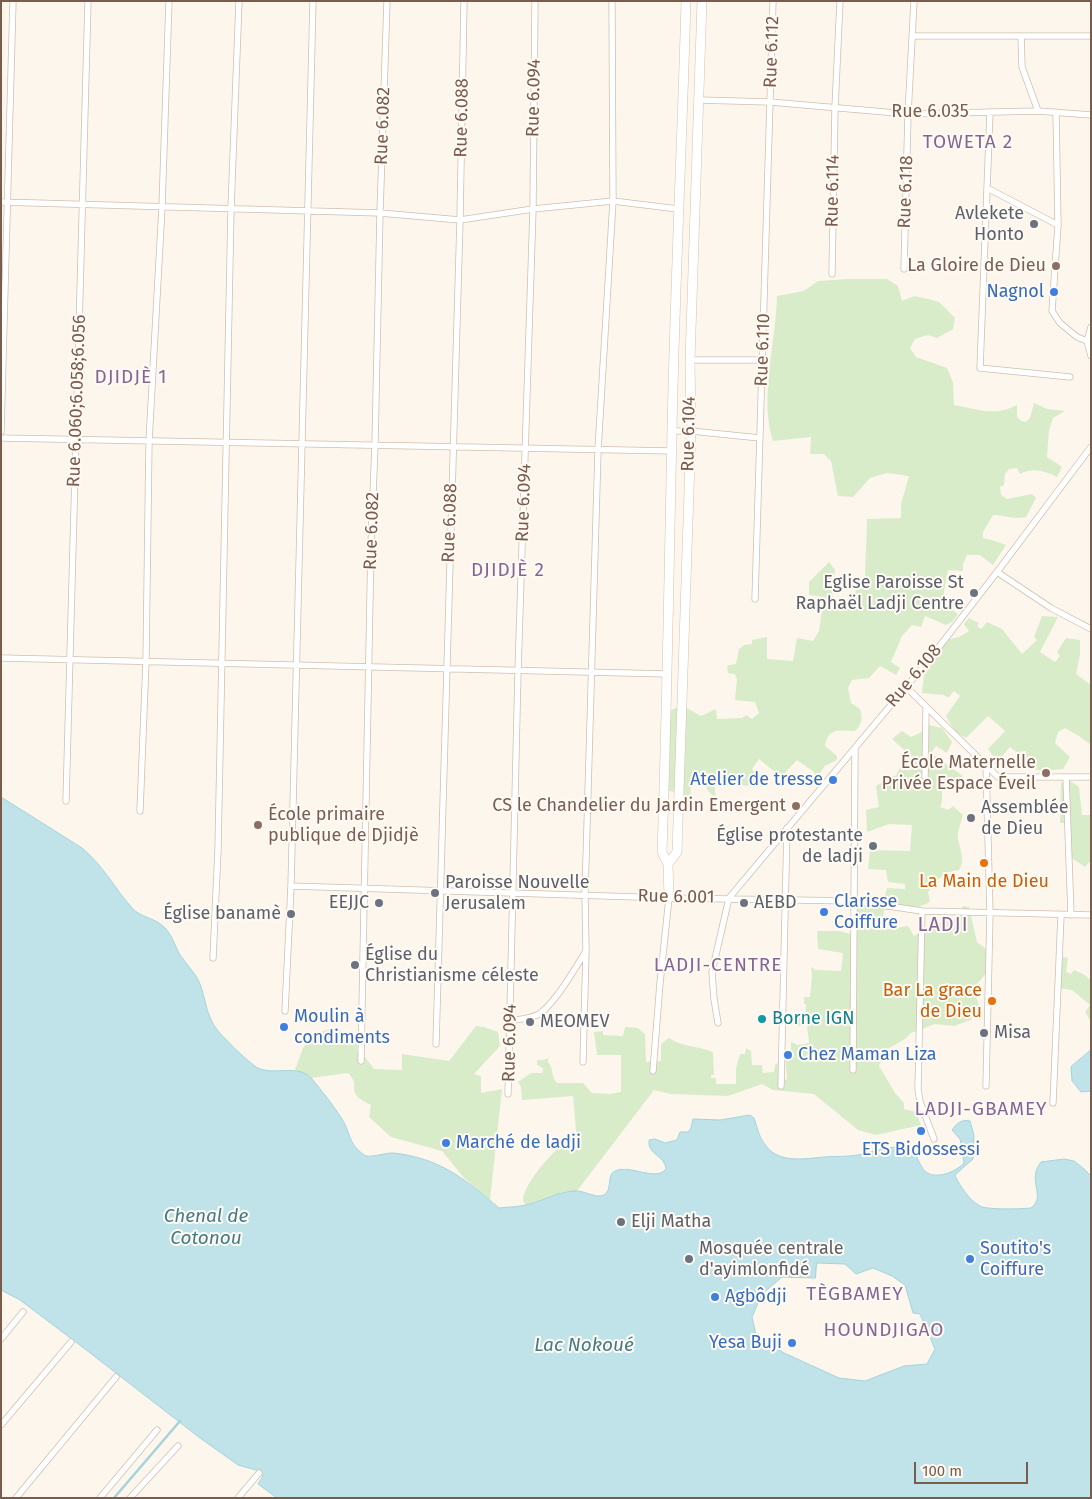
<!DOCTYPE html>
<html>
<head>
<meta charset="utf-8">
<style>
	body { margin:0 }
	#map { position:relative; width:1092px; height:1499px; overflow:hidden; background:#fdf6ec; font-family:"Fira Sans",sans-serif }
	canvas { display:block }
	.frame { position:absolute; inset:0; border:2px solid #7a5c4d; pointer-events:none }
	.scale { position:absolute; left:914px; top:1462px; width:114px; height:22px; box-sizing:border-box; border:2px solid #7a5c4d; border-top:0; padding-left:6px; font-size:15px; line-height:18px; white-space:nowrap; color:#7a5c4d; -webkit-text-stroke:4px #fffaf3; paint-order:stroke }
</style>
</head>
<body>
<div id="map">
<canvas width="1092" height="1499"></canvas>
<div class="frame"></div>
<div class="scale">100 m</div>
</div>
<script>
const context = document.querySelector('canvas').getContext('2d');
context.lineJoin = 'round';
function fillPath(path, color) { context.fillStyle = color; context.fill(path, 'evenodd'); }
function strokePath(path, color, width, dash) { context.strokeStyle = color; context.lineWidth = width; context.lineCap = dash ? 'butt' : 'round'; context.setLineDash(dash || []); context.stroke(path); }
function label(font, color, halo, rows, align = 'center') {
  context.font = font + ' "Fira Sans",sans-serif'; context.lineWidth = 4; context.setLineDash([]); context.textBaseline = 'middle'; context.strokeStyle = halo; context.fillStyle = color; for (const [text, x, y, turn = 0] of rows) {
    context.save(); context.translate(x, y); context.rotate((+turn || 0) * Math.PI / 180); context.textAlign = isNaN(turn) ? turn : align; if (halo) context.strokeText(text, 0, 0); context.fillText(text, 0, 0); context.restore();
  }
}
const green = new Path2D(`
	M849 279H887L898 286 902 301 914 296 928 299 939 302 955 318 953 329 937 338 928 335 915 339 910 348 916 357 947 368 953 382 954 405C978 409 994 417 1017 405V417L1021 421 1026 422 1030 418 1034 403 1047 409 1065 411 1053 418 1049 430 1047 457 1062 467 1057 477C1045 471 1033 467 1020 474L1017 468 1009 469 1005 474 1004 485 1000 487 1001 495 1007 499 1032 494 1036 498 1026 517C1015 520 1004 515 993 515L983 532V538L995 541 1006 545 993 565 980 555H967L963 564V571L948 570 942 602 958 614 952 622 946 625 925 616 921 627 912 625 902 636 891 662 900 668 896 675 880 666 869 678 852 680 848 688 851 703 860 709C863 718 862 724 855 731 841 731 828 726 825 746L837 756V760L825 766 814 782V772L797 760 781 777 759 759 752 769 759 780 758 784C746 788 739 783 727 786L720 781 714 783 716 798 708 791 702 777 691 782 690 803 681 812 673 811 671 807 680 804 677 793 662 789V715L681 705 701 716 716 709 717 719 742 718 746 715 752 719 759 713 755 702 735 700 737 679 735 674 728 673 727 667 729 665 736 664 739 649 744 645 752 644V640L767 637V659L793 661 797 638 813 641 819 631 824 597 809 595V582L829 562 835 570 832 590 833 604 837 608 850 600 865 576 867 519 901 518V504L909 476 887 473 870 478 853 497 838 496 831 461 824 454H810L811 437 773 441C759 397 776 342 777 296L804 291 818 281Z
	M1042 616 1058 617 1040 652 1055 662 1060 656 1057 652 1066 638 1080 640V655L1076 674 1091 685V745L1079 736 1065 728 1058 732 1055 743 1070 757 1063 769 1042 771 1026 767V751L1016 752 1010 747 997 762 988 749 1005 731 988 716 966 738 955 732 946 716 960 696 954 691 948 698 944 695 922 693 924 675 946 640 959 637 969 631 964 624 969 618 979 623 977 626 981 629 987 622 1002 629 1022 654 1037 640 1034 637Z
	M929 725 942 728 952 742 947 753 936 746 931 753 963 776 954 789 942 788V802L940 807 948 810 953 806 963 815C961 823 957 831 958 839 960 851 966 859 959 870 944 871 936 880 928 892L930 902C915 910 900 910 884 910L882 930 908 926 914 936 935 924 955 919 963 906 969 907 977 942 989 951 988 971 973 989 979 1005 971 1020 954 1026 935 1024 911 1033 905 1039 884 1051 879 1066 895 1093 904 1103V1109L916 1112 921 1125 876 1135 858 1130 814 1094 773 1090 762 1084 728 1096 671 1094 654 1090 577 1191 563 1192 526 1205 523 1201C522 1188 547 1157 558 1149 562 1145 571 1144 577 1142L573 1096 522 1100 521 1087 518 1082 531 1073H542L543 1068 537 1065V1060H543L548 1058V1062C554 1068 551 1077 557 1083H583L592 1093 609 1094 621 1092V1055H597L594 1032 603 1031V1035L623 1036 625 1027 638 1028 645 1034 646 1062 661 1061V1044L669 1038C682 1047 698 1046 713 1052L714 1075H711V1078H716V1084H736V1068L740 1054H745L746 1048 751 1051 752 1065H762L763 1073 774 1072 775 1065 780 1061V1082L787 1079 785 1056 791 1053V1042L798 1045 809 1043 807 1025 798 1026 793 1017H805L806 1004H804V997H810L812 976 811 967 816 970 841 971 843 953 818 949 817 931H839L854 935 857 898 884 899 887 888 905 889V884L888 882 886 870 868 869 870 850 910 851 912 825 889 824 867 832 866 810 879 807 876 786 896 775 902 764 912 757 892 739 902 731 911 737 920 733Z
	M1069 780 1079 787 1082 815H1091V860L1085 867 1070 857 1071 823H1060L1061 783Z
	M1063 957 1068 958 1066 972 1071 974 1074 970 1083 974 1091 980V1022L1085 1012 1090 1005 1072 990 1058 988Z
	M476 1026 484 1027 498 1032 500 1046 474 1074 481 1076V1093L502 1089 490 1200 464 1178 442 1151 391 1137 369 1117 371 1105C342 1091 363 1088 348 1073L311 1078 295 1070 303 1048 314 1034 334 1028 357 1036V1052H361L374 1069 402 1070V1054L449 1061Z`);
const water = new Path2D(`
	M1 797 82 848C103 865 115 889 133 909 141 917 154 918 163 926 172 934 174 944 180 955 185 962 191 969 196 976 207 994 203 1013 219 1032 225 1039 250 1064 258 1068 275 1076 298 1063 312 1079 322 1091 333 1105 342 1119 351 1133 348 1145 366 1156 375 1157 384 1153 393 1153 440 1158 465 1179 499 1208 508 1207 518 1207 526 1205 543 1201 557 1192 574 1191 584 1190 596 1199 604 1195 613 1190 606 1175 615 1171 630 1164 656 1182 666 1169 665 1155 647 1155 649 1140L655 1139 665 1143 677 1140 680 1132H688L691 1128 693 1119 720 1120 750 1115 754 1118C757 1126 759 1137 764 1143 777 1164 802 1159 824 1157 835 1156 847 1157 858 1155 872 1152 889 1146 904 1147 923 1150 915 1178 940 1175 949 1174 958 1169 964 1163L960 1139 952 1130C957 1123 962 1119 970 1121L974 1135 973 1159 956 1174 955 1176C961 1187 969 1200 980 1206 987 1210 1021 1209 1031 1208 1047 1196 1026 1181 1041 1162L1064 1159 1074 1161 1083 1168 1091 1176V1498H277L258 1484 263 1476 256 1470 238 1465 200 1438 85 1349 20 1300 1 1290ZM817 1263 845 1264 856 1274 873 1268 892 1276 905 1285 913 1313 920 1314 935 1349 927 1364 904 1366 865 1381 839 1378 784 1353 756 1335 752 1317 762 1294 782 1277 815 1278Z
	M1091 1050V1091L1081 1092 1072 1081 1071 1067Z`);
const stream = new Path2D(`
	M114 1498 180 1421`);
const street = new Path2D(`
	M913 36H1091
	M1021 36 1022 67 1038 111
	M698 100 770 102 908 114 1038 111 1091 115
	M990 112 980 368 1070 377
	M1056 112 1058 225 1052 311 1060 323 1077 337 1087 341
	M987 188 1058 225
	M1 202 380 213 460 220 533 209 613 201 678 209
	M904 269 908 114 914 1
	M832 274 835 108 840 1
	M1091 327 1087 341 1091 356
	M690 360H763
	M672 431H691L760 438
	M1 432 13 1
	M1 438 672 451
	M997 572 1051 608 1091 629
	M755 599 773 1
	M1 658 668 674
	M905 686 998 777H1091
	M925 777 926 708
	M1066 777 1071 915
	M66 801 88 1
	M140 811 146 661 149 441 162 207 169 1
	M291 886 669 898 854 901 922 911 1091 915
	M922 911 918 1089 920 1102 934 1139
	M213 958 218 850 231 209 239 1
	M285 1011 291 886 313 1
	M510 1021C518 1019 529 1019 537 1015 553 1007 576 967 586 951
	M718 1023 714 999 712 972 729 898 932 656 997 572 1091 447
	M436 1044 460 220 464 1
	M361 1061 371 545 375 445 380 213 387 1
	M583 1062 586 951 585 894 598 450 613 201 612 1
	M853 1070 855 748
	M653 1071 660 983 669 898
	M781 1086 787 828
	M986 1086 990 913 986 764
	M508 1094 518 671 533 209 535 1
	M1053 1103 1061 915
	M1 1339 23 1312
	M1 1425 71 1342
	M16 1498 116 1377
	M100 1498 157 1430
	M130 1498 178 1446
	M238 1498 259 1473`);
const secondary = new Path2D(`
	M668 864 677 852 691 431 690 360 702 1
	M669 898 668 864 662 852C667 711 669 570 672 429 675 286 682 144 686 1`);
const markers = [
	[1034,224,5,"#6b7280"],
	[1056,266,5,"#8d6e63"],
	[1054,292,5,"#3f7fe0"],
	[974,593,5,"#6b7280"],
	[1046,773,5,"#8d6e63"],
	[833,780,5,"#3f7fe0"],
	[796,806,5,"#8d6e63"],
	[971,818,5,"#6b7280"],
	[258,825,5,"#8d6e63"],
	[873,846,5,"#6b7280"],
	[984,863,5,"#e8710a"],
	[435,893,5,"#6b7280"],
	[379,903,5,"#6b7280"],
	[744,903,5,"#6b7280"],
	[824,912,5,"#3f7fe0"],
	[291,914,5,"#6b7280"],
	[355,965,5,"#6b7280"],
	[992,1001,5,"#e8710a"],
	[762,1019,5,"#0f9aa8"],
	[530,1022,5,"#6b7280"],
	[284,1027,5,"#3f7fe0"],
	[984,1033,5,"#6b7280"],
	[788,1055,5,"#3f7fe0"],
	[921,1131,5,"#3f7fe0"],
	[446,1143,5,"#3f7fe0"],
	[621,1222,5,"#6b7280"],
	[689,1259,5,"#6b7280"],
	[970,1259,5,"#3f7fe0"],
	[715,1297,5,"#3f7fe0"],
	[792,1343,5,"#3f7fe0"]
];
const streetNames = [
	["Rue 6.112",772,52,-88],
	["Rue 6.094",534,98,-89],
	["Rue 6.035",930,112],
	["Rue 6.088",462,118,-89],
	["Rue 6.082",383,126,-88],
	["Rue 6.114",833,191,-89],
	["Rue 6.118",906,192,-88],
	["Rue 6.110",763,350,-88],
	["Rue 6.060;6.058;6.056",77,401,-88],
	["Rue 6.104",689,434,-89],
	["Rue 6.094",524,503,-88],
	["Rue 6.088",450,523,-88],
	["Rue 6.082",372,531,-88],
	["Rue 6.108",914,676,-50],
	["Rue 6.001",676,897,1],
	["Rue 6.094",510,1043,-89]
];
const worshipNames = [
	["Avlekete",1024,214,"right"],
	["Honto",1024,235,"right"],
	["Eglise Paroisse St",964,583,"right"],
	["Raphaël Ladji Centre",964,604,"right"],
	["Assemblée",981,808],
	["de Dieu",981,829],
	["Église protestante",863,836,"right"],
	["de ladji",863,857,"right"],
	["Paroisse Nouvelle",445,883],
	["Jerusalem",445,904],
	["EEJJC",369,903,"right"],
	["AEBD",754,903],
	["Église banamè",281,914,"right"],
	["Église du",365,955],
	["Christianisme céleste",365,976],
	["MEOMEV",540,1022],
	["Misa",994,1033],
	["Elji Matha",631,1222],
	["Mosquée centrale",699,1249],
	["d'ayimlonfidé",699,1270]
];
const educationNames = [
	["La Gloire de Dieu",1046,266],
	["École Maternelle",1036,763],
	["Privée Espace Éveil",1036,784],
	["CS le Chandelier du Jardin Emergent",786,806],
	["École primaire",268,815,"left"],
	["publique de Djidjè",268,836,"left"]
];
const shopNames = [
	["Nagnol",1044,292,"right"],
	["Atelier de tresse",823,780,"right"],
	["Clarisse",834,902],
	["Coiffure",834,923],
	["Moulin à",294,1017],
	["condiments",294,1038],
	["Chez Maman Liza",798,1055],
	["Marché de ladji",456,1143],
	["ETS Bidossessi",921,1150,"center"],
	["Soutito's",980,1249],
	["Coiffure",980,1270],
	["Agbôdji",725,1297],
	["Yesa Buji",782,1343,"right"]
];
const foodNames = [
	["La Main de Dieu",984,882],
	["Bar La grace",982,991,"right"],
	["de Dieu",982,1012,"right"]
];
const cultureNames = [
	["Borne IGN",772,1019]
];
const neighbourhoodNames = [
	["TOWETA 2",968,143],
	["DJIDJÈ 1",131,378],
	["DJIDJÈ 2",508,571],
	["LADJI-CENTRE",718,966],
	["LADJI-GBAMEY",981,1110],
	["TÈGBAMEY",855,1295],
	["HOUNDJIGAO",884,1331]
];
const waterNames = [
	["Chenal de",206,1217],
	["Cotonou",206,1239],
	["Lac Nokoué",584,1346]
];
const quarterNames = [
	["LADJI",943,925]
];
fillPath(green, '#d8ecc9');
fillPath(water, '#bfe3e8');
strokePath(water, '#a5d3da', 1);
strokePath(stream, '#a5d3da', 2.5);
strokePath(street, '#d1beb0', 7);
strokePath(secondary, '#d6c0b0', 10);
strokePath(street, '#fff', 5.5);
strokePath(secondary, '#fff', 9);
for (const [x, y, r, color] of markers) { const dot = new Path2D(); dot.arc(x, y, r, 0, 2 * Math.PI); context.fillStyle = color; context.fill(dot); strokePath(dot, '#fffaf3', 2); }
label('18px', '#7a5c4d', '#fffaf3', streetNames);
label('18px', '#5b616d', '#fffaf3', worshipNames, 'left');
label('18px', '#785e54', '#fffaf3', educationNames, 'right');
label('18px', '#366cbe', '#fffaf3', shopNames, 'left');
label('18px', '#c56008', '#fffaf3', foodNames);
label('18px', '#0d838f', '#fffaf3', cultureNames, 'left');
context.letterSpacing = '1px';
label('19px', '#846695', '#fffaf3', neighbourhoodNames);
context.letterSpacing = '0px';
label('italic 19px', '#437c86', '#fffaf3', waterNames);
context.letterSpacing = '1px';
label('20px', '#846695', '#fffaf3', quarterNames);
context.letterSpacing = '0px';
</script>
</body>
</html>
